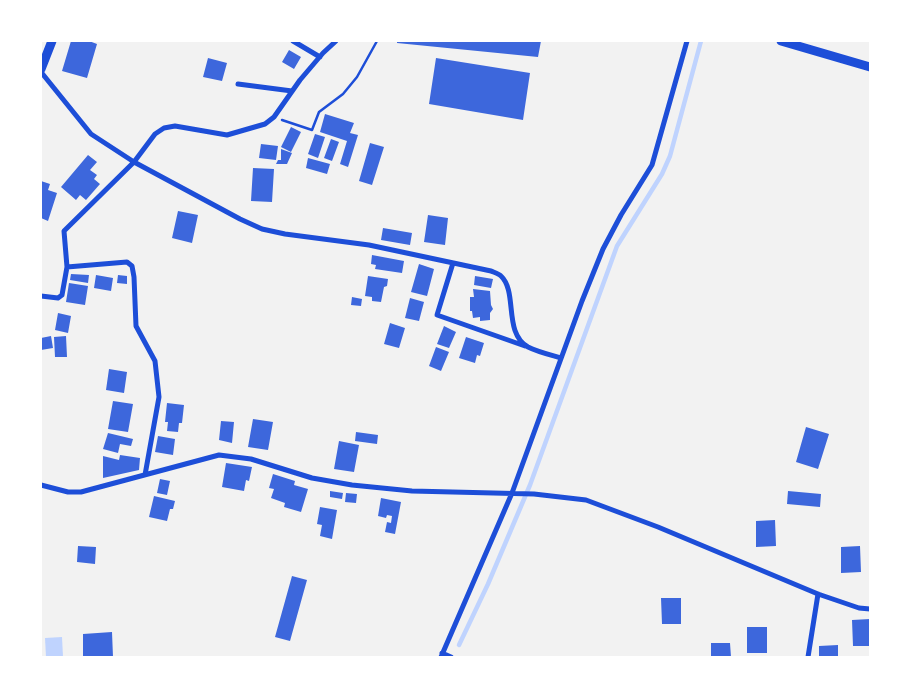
<!DOCTYPE html>
<html>
<head>
<meta charset="utf-8">
<style>
	body { margin:0 }
	#map { position:relative; width:911px; height:698px; overflow:hidden; background:#f2f2f2; font-family:"Roboto Condensed",sans-serif }
	canvas { display:block }
	.frame { position:absolute; inset:0; border:42px solid #fff; pointer-events:none }
</style>
</head>
<body>
<div id="map">
<canvas width="911" height="698"></canvas>
<div class="frame"></div>
</div>
<script>
const context = document.querySelector('canvas').getContext('2d');
context.lineJoin = 'round';
function fillPath(path, color) { context.fillStyle = color; context.fill(path, 'evenodd'); }
function strokePath(path, color, width, dash) { context.strokeStyle = color; context.lineWidth = width; context.lineCap = dash ? 'butt' : 'round'; context.setLineDash(dash || []); context.stroke(path); }
const water = new Path2D(`
	M62 637 63 657H46L45 638Z`);
const stream = new Path2D(`
	M459 645 488 584 530 485 617 246 662 174 670 156 701 41`);
const building = new Path2D(`
	M71 41H89L97 44 87 78 62 71Z
	M397 41H541L538 57 397 43Z
	M289 50 301 57 294 69 282 62Z
	M208 58 227 63 222 81 203 77Z
	M436 58 530 73 523 120 429 104Z
	M325 114 354 123 350 133 358 135 348 167 340 164 347 141 320 132Z
	M291 127 301 132 291 152 281 147Z
	M315 134 325 137 318 158 308 154Z
	M331 139 339 142 332 161 324 158Z
	M370 143 384 147 372 185 359 181Z
	M261 144 278 146 276 160 259 158Z
	M281 149 292 153 287 164H276L278 160H281Z
	M88 155 97 162 90 170 97 175 94 179 100 184 86 200 80 195 76 200 61 187Z
	M308 158 330 164 327 174 306 168Z
	M253 168 274 169 272 202 251 201Z
	M41 181 50 184 48 190 57 193 48 221 41 218Z
	M178 211 198 215 192 243 172 238Z
	M428 215 448 218 445 245 424 242Z
	M383 228 412 233 410 245 381 240Z
	M372 255 404 261 402 273 375 269 376 265 371 264Z
	M419 264 434 269 427 296 411 292Z
	M71 274 89 275 88 283 70 280Z
	M96 275 113 278 111 291 94 288Z
	M118 275 127 276V284L117 283Z
	M368 276 388 279 387 286 384 287 381 302 372 301V297L365 296Z
	M475 276 493 279 491 288 474 285Z
	M69 283 88 286 85 305 66 302Z
	M473 289 490 291 491 305 493 309 490 313V320L480 321V317L473 318 472 311H470V297H474Z
	M352 297 362 299 361 306 351 305Z
	M410 298 424 302 419 321 405 318Z
	M58 313 71 316 68 333 55 330Z
	M390 323 405 328 399 348 384 344Z
	M444 326 456 332 449 348 437 344Z
	M51 336 53 348 41 350V338Z
	M66 336 67 357H55L54 337Z
	M466 337 484 343 480 356 477 355 475 363 459 358Z
	M436 347 449 352 441 371 429 366Z
	M109 369 127 372 124 393 106 390Z
	M113 401 133 404 128 432 108 429Z
	M167 403 184 405 182 423H179L178 432 167 431 168 422H165Z
	M253 419 273 422 268 450 248 447Z
	M221 421 234 422 232 443 219 440Z
	M806 427 829 434 818 469 796 462Z
	M356 432 378 435 377 444 355 441Z
	M108 433 133 439 131 446 120 444 118 453 103 449Z
	M158 436 175 439 173 455 155 452Z
	M339 441 359 445 354 472 334 469Z
	M120 455 140 458 139 470 103 478V456L119 460Z
	M226 463 252 467 249 481 246 480 244 491 222 487Z
	M273 474 295 481 294 485 308 489 301 512 284 507 285 503 271 498 274 489 269 488Z
	M160 479 170 481 167 495 157 493Z
	M330 491 343 493 342 499 330 497Z
	M788 491 821 494 820 507 787 504Z
	M346 493 357 494 356 503 345 502Z
	M154 496 175 501 173 509H170L167 521 149 517Z
	M381 498 401 502 395 534 385 532 387 522 391 523 392 516 387 515 386 518 378 516Z
	M320 507 337 510 332 539 320 536 322 525 317 524Z
	M775 520 776 546 756 547V521Z
	M78 546 96 547 95 564 77 562Z
	M860 546 861 572 841 573V547Z
	M292 576 307 580 290 641 275 637Z
	M661 598H681V624H662Z
	M870 619V646H853L852 620Z
	M747 627H767V653H747Z
	M112 632 113 657H83V634Z
	M711 643H730L731 657H711Z
	M838 645V657H819V646Z`);
const path = new Path2D(`
	M282 120 312 130 319 112 343 94 357 77 377 41`);
const minor = new Path2D(`
	M293 41 320 57
	M41 72 91 134 134 162 240 219 262 229 285 234 369 245 491 271C493 272 499 274 501 276 518 292 503 333 528 347 538 352 551 355 561 358
	M238 84 292 91
	M453 263 437 315 525 346
	M67 267 127 262 132 266 134 277 136 326 155 361 159 397 145 475
	M41 296 58 298 62 295 67 267 64 231 134 162 155 134 164 128 175 126 227 135 265 124 274 117 300 80 323 53 336 41
	M41 485 68 492H81L219 455 251 459 312 478 352 485 412 491 534 494 586 500 658 527 818 594 859 608 870 609
	M442 653 451 657
	M441 657 512 493 582 301 603 249 621 215 652 165 687 41
	M808 657 818 594`);
const tertiary = new Path2D(`
	M781 41 870 67
	M41 69 52 41`);
fillPath(water, '#bfd3fe');
strokePath(stream, '#bfd3fe', 4.5);
fillPath(building, '#3d67dc');
strokePath(path, '#1d4ed8', 2.5);
strokePath(minor, '#1d4ed8', 5);
strokePath(tertiary, '#1d4ed8', 9);
</script>
</body>
</html>
